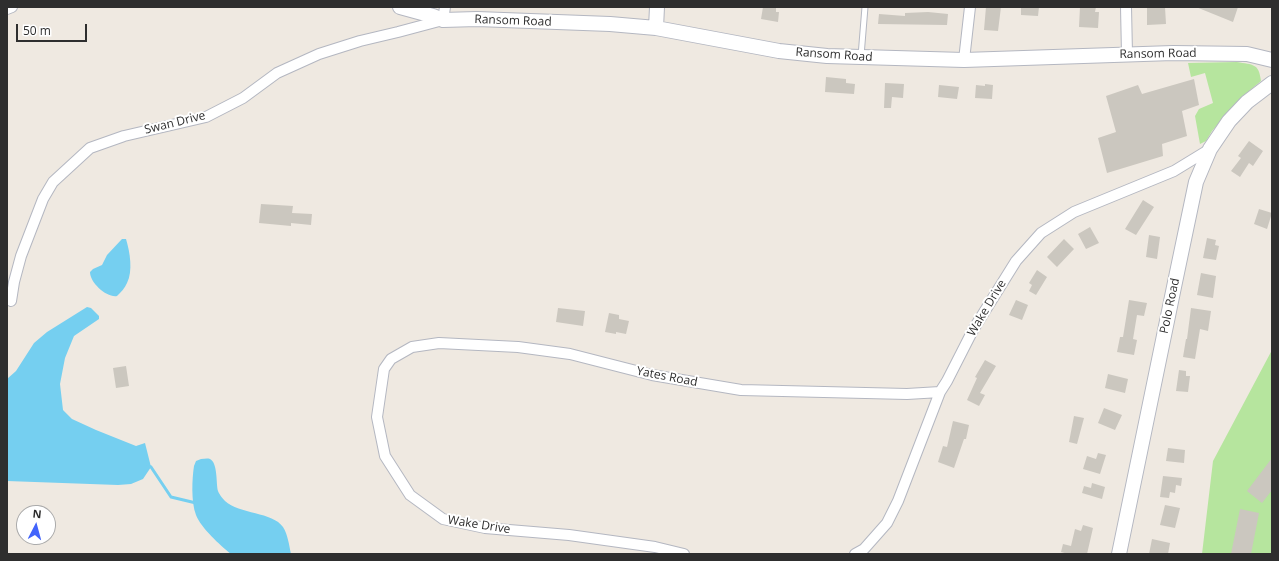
<!DOCTYPE html>
<html>
<head>
<meta charset="utf-8">
<style>
	body { margin:0 }
	#map { position:relative; width:1279px; height:561px; overflow:hidden; background:#efe9e1; font-family:"Open Sans",sans-serif }
	canvas { display:block }
	.frame { position:absolute; inset:0; border:8px solid #2e2e2e; pointer-events:none }
	.north { position:absolute; left:16px; top:505px; width:40px; height:40px; box-sizing:border-box; background:#fff; border:1px solid #ababab; border-radius:50%; rotate:6deg; font-size:11px; font-weight:700; line-height:16px; text-align:center; color:#2e2e2e }
	.north::after { content:''; display:block; margin:auto; width:14px; height:18px; background:#4264fb; clip-path:polygon(50% 0,100% 100%,50% 72%,0 100%) }
	.scale { position:absolute; left:16px; top:24px; width:71px; height:18px; box-sizing:border-box; border:2px solid #2e2e2e; border-top:0; padding-left:5px; font-size:12px; line-height:14px; white-space:nowrap; color:#2e2e2e; -webkit-text-stroke:3px #fff; paint-order:stroke }
</style>
</head>
<body>
<div id="map">
<canvas width="1279" height="561"></canvas>
<div class="frame"></div>
<div class="north">N</div>
<div class="scale">50 m</div>
</div>
<script>
const context = document.querySelector('canvas').getContext('2d');
context.lineJoin = 'round';
function fillPath(path, color) { context.fillStyle = color; context.fill(path, 'evenodd'); }
function strokePath(path, color, width, dash) { context.strokeStyle = color; context.lineWidth = width; context.lineCap = dash ? 'butt' : 'round'; context.setLineDash(dash || []); context.stroke(path); }
function label(font, color, halo, rows, align = 'center') {
  context.font = font + ' "Open Sans",sans-serif'; context.lineWidth = 4; context.setLineDash([]); context.textBaseline = 'middle'; context.strokeStyle = halo; context.fillStyle = color; for (const [text, x, y, turn = 0] of rows) {
    context.save(); context.translate(x, y); context.rotate((+turn || 0) * Math.PI / 180); context.textAlign = isNaN(turn) ? turn : align; if (halo) context.strokeText(text, 0, 0); context.fillText(text, 0, 0); context.restore();
  }
}
const green = new Path2D(`
	M1237 62C1253 65 1259 63 1261 81L1243 96 1232 108 1212 131 1206 141 1200 144 1195 116 1199 109 1213 103 1205 73 1191 77 1188 63Z
	M1272 350V554H1202L1213 461Z`);
const water = new Path2D(`
	M122 239H126C130 252 133 271 127 283 125 288 121 292 117 296 107 298 90 283 90 272L93 269 102 265 107 255Z
	M87 307 91 308 99 316V319L74 336 65 358 60 384 63 410 72 419 96 430 136 446 145 443 151 467 143 479 131 484 118 485 7 481V379L16 371 34 343 47 332Z
	M201 459C204 459 207 458 210 459 218 463 216 484 218 491 219 494 223 499 225 501 239 514 273 512 283 527 288 535 289 545 291 554H231C220 545 201 528 196 515 191 502 192 479 194 466L196 461Z`);
const stream = new Path2D(`
	M148 466 151 467 171 497 196 503`);
const building = new Path2D(`
	M763 7H776V12H779L778 22 761 19Z
	M986 7H1001L998 31 984 30Z
	M1021 7H1039L1038 16 1021 15Z
	M1080 7H1096L1095 12H1099L1098 28 1079 27Z
	M1147 7H1165L1166 24 1147 25Z
	M1196 7H1238L1233 22Z
	M928 12 948 14 947 25 878 24 879 14 905 16V13Z
	M826 77 846 79V83L855 84 854 94 825 92Z
	M1194 79 1199 105 1182 111 1187 136 1162 144 1163 156 1107 173 1098 138 1116 132 1106 96 1138 85 1142 94Z
	M885 83 904 84 903 98 892 97 891 108H884Z
	M985 84 993 85 992 99 975 98 976 85 985 86Z
	M939 85 959 87 957 99 938 97Z
	M1249 141 1263 151 1253 166 1249 163 1240 177 1231 171 1241 158 1238 156Z
	M1143 200 1154 207 1136 235 1125 229Z
	M261 204 293 206 292 213 312 214 311 225 291 223V226L259 223Z
	M1259 209 1272 213 1267 229 1254 224Z
	M1090 227 1099 243 1086 249 1078 234Z
	M1149 235 1160 237 1157 259 1146 257Z
	M1207 238 1216 240 1215 245 1219 246 1216 260 1203 258Z
	M1064 239 1074 249 1057 267 1047 257Z
	M1037 270 1047 277 1036 295 1029 291 1032 285 1029 283Z
	M1201 273 1216 276 1213 298 1197 295Z
	M1016 300 1028 305 1022 320 1009 315Z
	M1129 300 1147 303 1144 316 1137 315 1133 339 1137 340 1134 355 1117 352 1120 337H1123Z
	M558 308 585 311 583 326 556 322Z
	M1191 308 1211 311 1208 331 1200 329 1195 359 1183 357 1186 339H1187Z
	M609 313 619 315V319L629 321 626 334 616 332V334L605 332Z
	M985 360 996 366 980 393 985 395 979 406 967 400 977 378 975 377Z
	M126 366 129 386 116 388 113 368Z
	M1179 370 1186 371V376H1190L1188 392 1176 391Z
	M1108 374 1128 379 1125 393 1105 388Z
	M1104 408 1122 415 1115 430 1098 423Z
	M1074 416 1084 418 1077 444 1069 442Z
	M953 421 969 425 966 439H964L954 468 938 462 943 446 947 447Z
	M1168 448 1185 450 1184 463 1166 461Z
	M1098 453 1106 455 1100 474 1083 469 1087 456 1096 459Z
	M1272 458V490L1262 503 1247 491Z
	M1163 476 1182 478 1181 486 1176 485 1175 493 1170 492 1169 498 1160 497Z
	M1092 483 1105 487 1102 499 1082 493 1084 486 1091 488Z
	M1165 505 1180 508 1175 528 1160 525Z
	M1240 509 1259 513 1251 554H1231Z
	M1083 525 1093 528 1087 554H1068L1061 552 1063 544 1071 546 1075 529 1081 531Z
	M1152 539 1170 543 1168 554H1149Z`);
const lane = new Path2D(`
	M861 56 865 7`);
const street = new Path2D(`
	M1126 7 1127 54
	M7 9 12 7
	M964 60 970 7
	M11 301 14 282 21 256 43 199 53 182 90 148 124 136 206 117 243 98 277 73 319 54 360 41 398 32 443 20 445 7
	M684 554 655 547 569 535 485 528 443 519 410 495 385 456 377 417 384 369 391 359 412 347 439 343 518 347 570 354 652 375 741 390 907 394 940 392
	M855 554 864 549 887 523 898 501 940 392 947 381 973 330 1016 261 1041 233 1074 212 1174 171 1210 149`);
const secondary = new Path2D(`
	M400 7 433 16 443 20 477 19 610 24 656 28 779 51 827 56 964 60 1173 53 1247 54 1272 60
	M656 28 657 7
	M1119 554 1174 287 1196 182 1210 149 1229 121 1247 102 1272 83`);
const streetNames = [
	["Ransom Road",513,21,2],
	["Ransom Road",1158,54,-1],
	["Ransom Road",834,55,4],
	["Swan Drive",175,123,-14],
	["Polo Road",1170,306,-78],
	["Wake Drive",987,308,-59],
	["Yates Road",667,377,11],
	["Wake Drive",479,525,9]
];
fillPath(green, '#b6e59e');
fillPath(water, '#75cff0');
strokePath(stream, '#75cff0', 3);
fillPath(building, '#cbc7bf');
strokePath(lane, '#b4b7c1', 7);
strokePath(street, '#b4b7c1', 12);
strokePath(secondary, '#b4b7c1', 16);
strokePath(lane, '#fff', 5);
strokePath(street, '#fff', 10);
strokePath(secondary, '#fff', 14);
label('12px', '#2e2e2e', '#fff', streetNames);
</script>
</body>
</html>
